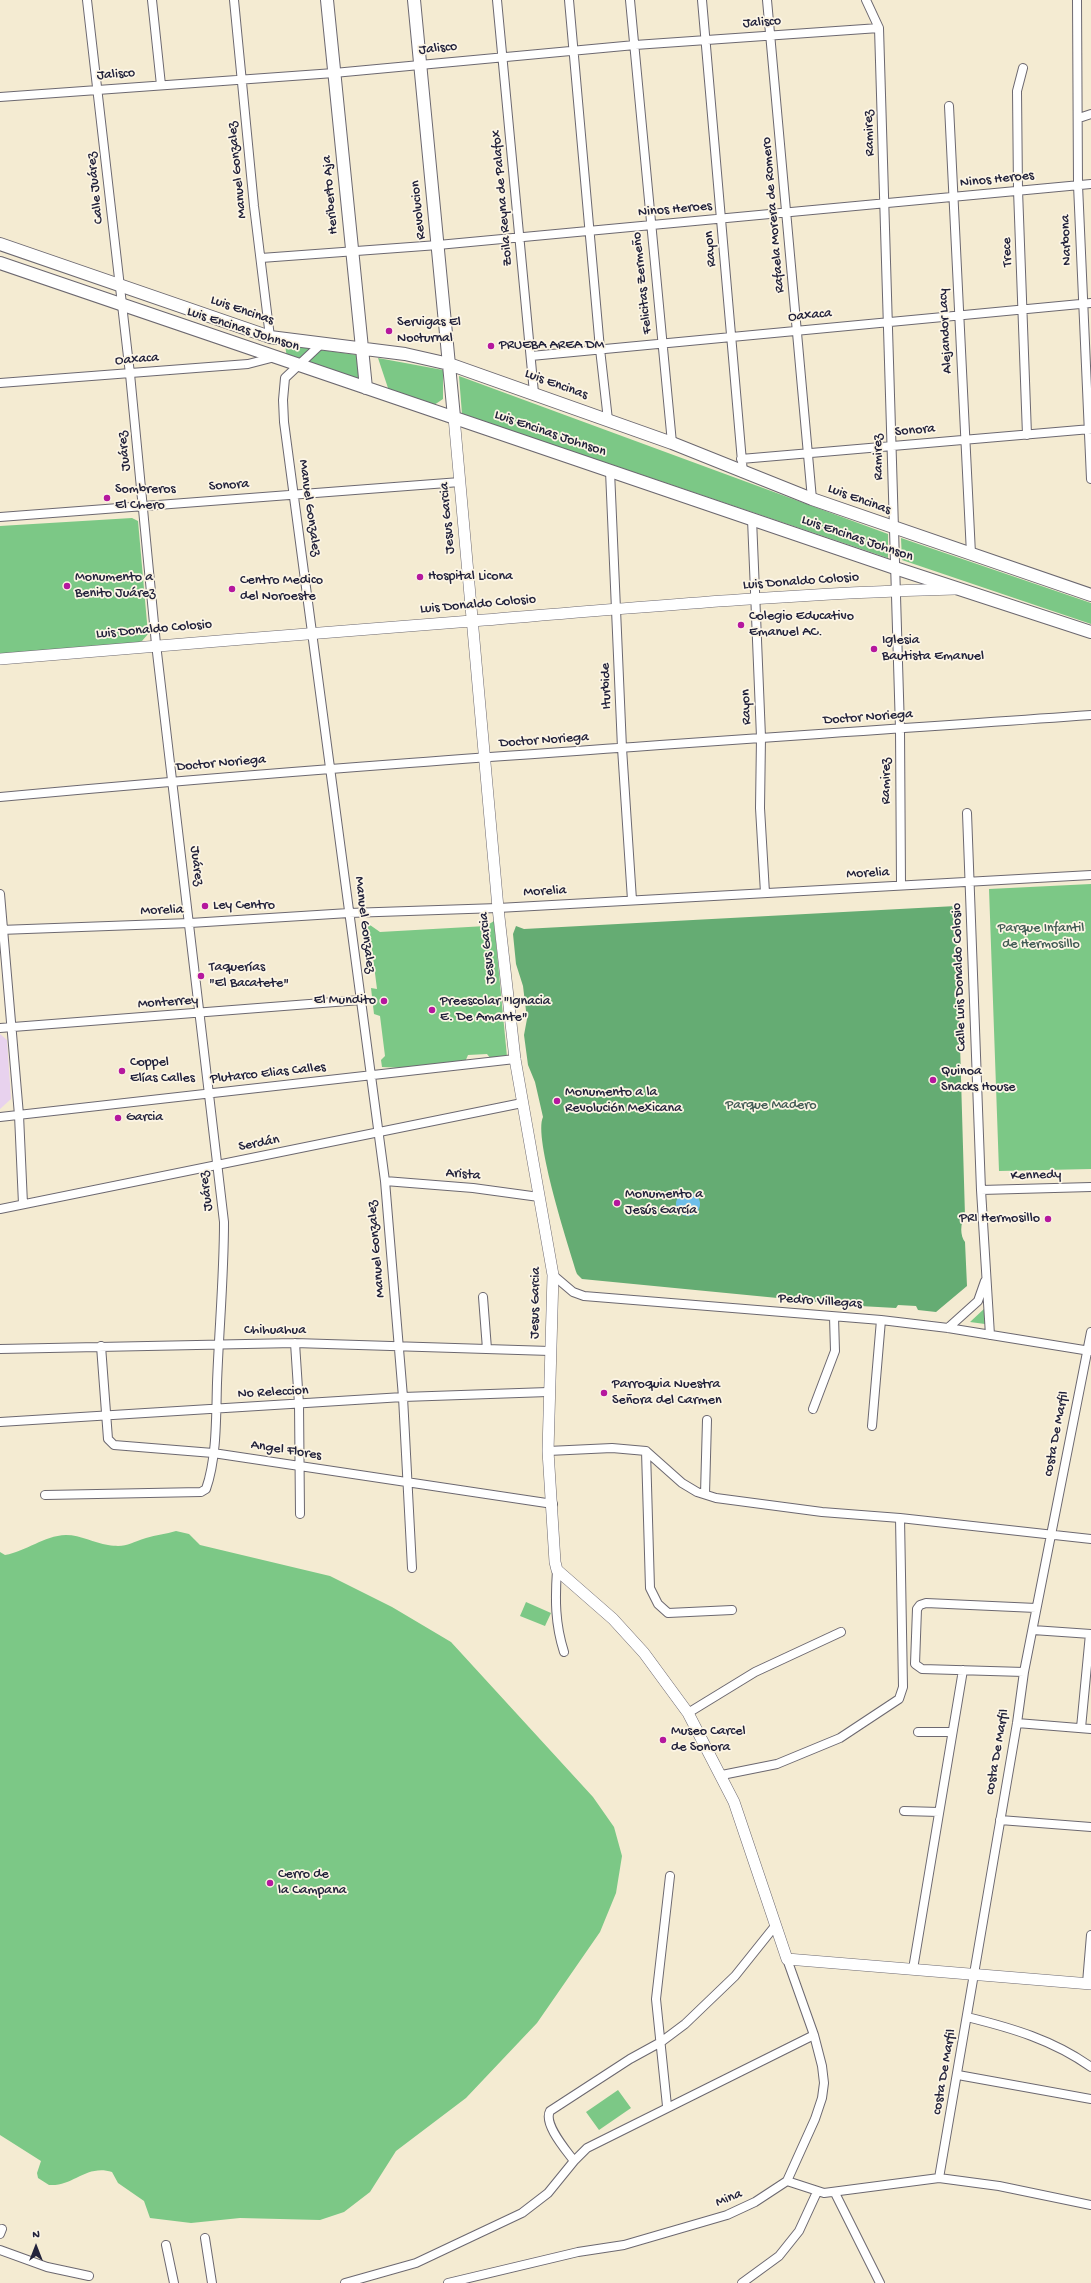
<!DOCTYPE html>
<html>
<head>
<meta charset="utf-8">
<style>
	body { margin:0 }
	#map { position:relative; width:1091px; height:2283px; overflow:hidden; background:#f4ebd2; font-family:"Gochi Hand",sans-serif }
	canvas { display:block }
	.north { position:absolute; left:16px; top:2227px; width:40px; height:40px; -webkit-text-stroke:3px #fcf5e5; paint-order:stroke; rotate:0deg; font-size:11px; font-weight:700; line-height:16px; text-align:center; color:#22223b }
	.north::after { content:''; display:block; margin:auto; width:14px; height:18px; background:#22223b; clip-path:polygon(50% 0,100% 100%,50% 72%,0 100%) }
</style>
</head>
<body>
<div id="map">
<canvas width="1091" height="2283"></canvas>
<div class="north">N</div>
</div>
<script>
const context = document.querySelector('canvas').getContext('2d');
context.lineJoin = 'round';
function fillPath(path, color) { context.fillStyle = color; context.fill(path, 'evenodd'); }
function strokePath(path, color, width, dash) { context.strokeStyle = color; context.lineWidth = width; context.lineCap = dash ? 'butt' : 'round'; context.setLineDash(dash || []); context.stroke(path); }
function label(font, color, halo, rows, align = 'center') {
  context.font = font + ' "Gochi Hand",sans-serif'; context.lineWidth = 3.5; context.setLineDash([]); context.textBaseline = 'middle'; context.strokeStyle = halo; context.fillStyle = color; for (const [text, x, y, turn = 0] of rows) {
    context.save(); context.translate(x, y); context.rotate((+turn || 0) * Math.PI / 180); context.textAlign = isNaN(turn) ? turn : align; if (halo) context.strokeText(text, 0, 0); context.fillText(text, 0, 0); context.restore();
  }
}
const built = new Path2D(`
	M0 1034 7 1040 11 1099 0 1109Z`);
const green = new Path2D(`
	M285 345 358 355 363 380 287 358Z
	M378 358 443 370V399L434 405 389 391Z
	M459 376 888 534V558L462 414Z
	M132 518 138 521 148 634 142 641 136 643 0 654V526Z
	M901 538 1091 603V624L902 560Z
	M1091 884V1169L999 1171 989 889Z
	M494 921 507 1057 491 1059 487 1054 468 1055 465 1062 404 1068 382 1067 381 1060 385 1056 380 1016 374 1014 371 988 377 989 371 942 365 936 364 923 370 925 380 932 486 926Z
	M985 1308V1324L970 1322Z
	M176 1531 189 1534 200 1545 330 1576 392 1607 451 1642 593 1797 614 1827 622 1856 616 1893 600 1932 537 2023 466 2098 396 2151 370 2192 344 2212 320 2220 240 2218 191 2223 150 2218 144 2201 118 2183 112 2172C86 2164 73 2187 49 2185L38 2178 37 2173 41 2161 0 2135V1552L5 1555C27 1551 43 1536 66 1535 81 1535 94 1543 108 1545 127 1548 129 1543 146 1538 156 1535 166 1534 176 1531Z
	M526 1602 551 1613 545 1626 520 1616Z
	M618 2090 631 2108 599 2130 586 2112Z`);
const forest = new Path2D(`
	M956 906 965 1216C960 1223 960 1236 965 1242L967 1286 936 1312 918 1310 916 1306 898 1305 896 1308 860 1306 582 1279 577 1274C569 1248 533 1137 543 1117L535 1082 528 1065 524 1035 527 1019 523 986 516 964 513 934 516 926 524 929Z`);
const water = new Path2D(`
	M676 1204a12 12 0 1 1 24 0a12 12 0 1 1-24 0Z`);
const street = new Path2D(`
	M152 0 161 85
	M234 0 254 206 270 337
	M497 0 534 393
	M569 0 600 349 608 420
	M630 0 672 443
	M702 0 743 473
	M767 0 812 499
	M866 0 879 28 900 729 901 885
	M1077 0 1078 185 1091 479
	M1023 68 1017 91 1018 190 1027 435
	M0 97 334 73 635 45 879 28
	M949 106 971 554
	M1079 118 1091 114
	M261 258 438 245 1091 184
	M321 344 285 378 283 400 284 422 385 1181 403 1397 412 1568
	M531 356 1091 303
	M0 383 248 364 275 357
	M741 459 1091 429
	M610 471 622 748 632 900
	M0 517 460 482
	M752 519 761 737 760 808 765 893
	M0 797C363 763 727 741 1091 715
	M967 813 981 1190 990 1335
	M0 894 19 1115 23 1204
	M0 930 190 923 349 913 498 908 1091 875
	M0 1028 361 1000
	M0 1117 515 1059
	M385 1181 473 1188 539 1197
	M981 1190 1091 1187
	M0 1209 522 1103
	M553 1275 573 1292 584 1296 881 1320 948 1328 1090 1351
	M483 1297 487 1349
	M948 1328 978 1301 985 1281
	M295 1343 299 1404 300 1514
	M101 1346 108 1439 114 1445 213 1453 553 1504
	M0 1349 295 1343 550 1351
	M813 1409 835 1351 834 1317
	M0 1422 403 1397 548 1392
	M872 1426 881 1320
	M548 1451 612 1448 646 1451 682 1483 697 1492 716 1498 822 1512 900 1518 1091 1539
	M646 1451 650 1588 658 1604 668 1613 732 1610
	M705 1494 707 1420
	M45 1495 201 1492 206 1489C217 1458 216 1416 217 1383 219 1329 224 1276 224 1222L156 644 130 374 87 0
	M557 1570C555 1599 555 1624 564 1652
	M1033 1630 1091 1634
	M1024 1672 922 1669 915 1664 917 1609 920 1605 926 1603 1036 1608
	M688 1713 755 1672 841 1632
	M1017 1723 1091 1729
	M1081 1728 1090 1634
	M918 1732H952
	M722 1775 777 1764 840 1738 899 1699 903 1687 900 1518
	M904 1811 939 1812
	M1000 1820 1091 1827
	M913 1969 963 1670
	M1087 1983 1091 1935
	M967 2017C1012 2028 1053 2040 1091 2067
	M958 2075 1091 2099
	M667 2106 656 1999 670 1876
	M574 2161C566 2150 543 2124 550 2111L630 2059 661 2042 685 2024 735 1976 775 1926
	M939 2178 1017 1723 1024 1672 1091 1332
	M787 2181 824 2193 939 2178 999 2186 1091 2205
	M835 2193 880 2283
	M0 2234 2 2229
	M205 2238 212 2283
	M166 2245 174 2283
	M0 2250 47 2267 89 2276
	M345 2283 416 2263 522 2213 548 2193 574 2161 587 2148 814 2035
	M448 2283 578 2252 624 2245 727 2215 755 2202 787 2181 815 2119 822 2098 824 2083 822 2066 814 2035 787 1959
	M742 2283 779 2256 799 2231 817 2192`);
const secondary = new Path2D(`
	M454 417 498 908 515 1059 553 1275 548 1451 555 1562 557 1570 613 1619 644 1653 688 1713 734 1802 787 1959 1091 1984
	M0 659C161 645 323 633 484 620 641 607 798 593 955 589`);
const primary = new Path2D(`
	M327 0 366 388
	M414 0 454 417
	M0 244 270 337 405 354 449 364 672 443 812 499 1091 595
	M0 263 895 568 1091 632`);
const markers = [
	[389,331,4,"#b5179e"],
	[491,346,4,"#b5179e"],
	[107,498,4,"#b5179e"],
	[420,577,4,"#b5179e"],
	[67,586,4,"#b5179e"],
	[232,589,4,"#b5179e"],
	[741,625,4,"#b5179e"],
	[874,649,4,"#b5179e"],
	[205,906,4,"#b5179e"],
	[201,976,4,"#b5179e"],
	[384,1001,4,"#b5179e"],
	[432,1010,4,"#b5179e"],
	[122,1071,4,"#b5179e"],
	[933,1080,4,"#b5179e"],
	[557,1101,4,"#b5179e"],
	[118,1118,4,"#b5179e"],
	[617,1203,4,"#b5179e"],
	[1048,1219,4,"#b5179e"],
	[604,1393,4,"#b5179e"],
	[663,1740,4,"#b5179e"],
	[270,1883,4,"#b5179e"]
];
const streetNames = [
	["Jalisco",762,23,-4],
	["Jalisco",438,49,-6],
	["Jalisco",116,75,-4],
	["Ramirez",870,133,-92],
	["Manuel Gonzalez",238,170,-96],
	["Ninos Heroes",997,180,-6],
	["Calle Juárez",96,188,-96],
	["Heriberto Aja",331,195,-95],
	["Zoila Reyna de Palafox",503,198,-95],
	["Revolucion",419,210,-96],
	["Ninos Heroes",675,210,-5],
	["Rafaela Morera de Romero",774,215,-95],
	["Narbona",1067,240,-92],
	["Rayon",711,249,-95],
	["Trece",1008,252,-92],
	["Felicitas Zermeño",643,283,-96],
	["Luis Encinas",242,311,19],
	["Oaxaca",810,316,-6],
	["Luis Encinas Johnson",243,330,18],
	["Alejandor Lacy",946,331,-93],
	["Oaxaca",137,360,-5],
	["Luis Encinas",556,385,20],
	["Sonora",915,431,-5],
	["Luis Encinas Johnson",550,434,19],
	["Juárez",125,451,-96],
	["Ramirez",879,457,-91],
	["Sonora",229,486,-4],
	["Luis Encinas",859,500,20],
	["Manuel Gonzalez",309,508,82],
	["Jesus Garcia",448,518,-95],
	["Luis Encinas Johnson",857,539,19],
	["Luis Donaldo Colosio",801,582,-4],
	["Luis Donaldo Colosio",478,605,-5],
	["Luis Donaldo Colosio",154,630,-5],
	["Iturbide",607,686,-92],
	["Rayon",747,707,-92],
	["Doctor Noriega",868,718,-4],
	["Doctor Noriega",544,741,-4],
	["Doctor Noriega",221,764,-5],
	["Ramirez",887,781,-90],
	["Juárez",196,866,83],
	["Morelia",868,874,-3],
	["Morelia",545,892,-3],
	["Morelia",162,911,-2],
	["Manuel Gonzalez",364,925,83],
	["Jesus Garcia",488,948,-96],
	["Calle Luis Donaldo Colosio",960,977,-92],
	["Monterrey",168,1003,-4],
	["Plutarco Elias Calles",268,1074,-6],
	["Serdán",259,1144,-11],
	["Arista",463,1175,5],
	["Kennedy",1036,1176,-2],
	["Juárez",207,1191,-97],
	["Manuel Gonzalez",377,1249,-95],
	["Pedro Villegas",820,1302,4],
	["Jesus Garcia",536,1303,-89],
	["Chihuahua",275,1331],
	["No Releccion",273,1393,-3],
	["costa De Marfil",1057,1434,-79],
	["Angel Flores",286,1451,9],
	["costa De Marfil",998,1752,-80],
	["costa De Marfil",945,2072,-80],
	["Mina",729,2199,-22]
];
const poiNames = [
	["Servigas El",397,323],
	["Nocturnal",397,339],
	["PRUEBA AREA DM",499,346],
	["Sombreros",115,490],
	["El Chero",115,506],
	["Hospital Licona",428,577],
	["Monumento a",75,578],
	["Benito Juárez",75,594],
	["Centro Medico",240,581],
	["del Noroeste",240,597],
	["Colegio Educativo",749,617],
	["Emanuel AC.",749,633],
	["Iglesia",882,641],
	["Bautista Emanuel",882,657],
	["Ley Centro",213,906],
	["Taquerías",209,968],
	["\"El Bacatete\"",209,984],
	["El Mundito",376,1001,"right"],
	["Preescolar \"Ignacia",440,1002],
	["E. De Amante\"",440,1018],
	["Coppel",130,1063],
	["Elías Calles",130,1079],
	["Quinoa",941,1072],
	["Snacks House",941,1088],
	["Monumento a la",565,1093],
	["Revolución Mexicana",565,1109],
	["Garcia",126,1118],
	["Monumento a",625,1195],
	["Jesús García",625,1211],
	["PRI Hermosillo",1040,1219,"right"],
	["Parroquia Nuestra",612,1385],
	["Señora del Carmen",612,1401],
	["Museo Carcel",671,1732],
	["de Sonora",671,1748],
	["Cerro de",278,1875],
	["la Campana",278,1891]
];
const parkNames = [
	["Parque Infantil",1041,929],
	["de Hermosillo",1041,945],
	["Parque Madero",771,1106]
];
fillPath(built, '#e8d2ee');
fillPath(green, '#7cc886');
fillPath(forest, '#65ac73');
fillPath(water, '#6ebee9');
strokePath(street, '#6c6870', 10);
strokePath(secondary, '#6c6870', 12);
strokePath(primary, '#6c6870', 14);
strokePath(street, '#fff', 8);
strokePath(secondary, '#fff', 11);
strokePath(primary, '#fff', 12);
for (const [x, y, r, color] of markers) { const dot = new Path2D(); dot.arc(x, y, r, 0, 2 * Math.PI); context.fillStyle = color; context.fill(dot); strokePath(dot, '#fcf5e5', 1.5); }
label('14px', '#22223b', '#fcf5e5', streetNames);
label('14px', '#22223b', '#fcf5e5', poiNames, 'left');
label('14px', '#425c55', '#fcf5e5', parkNames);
</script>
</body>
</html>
